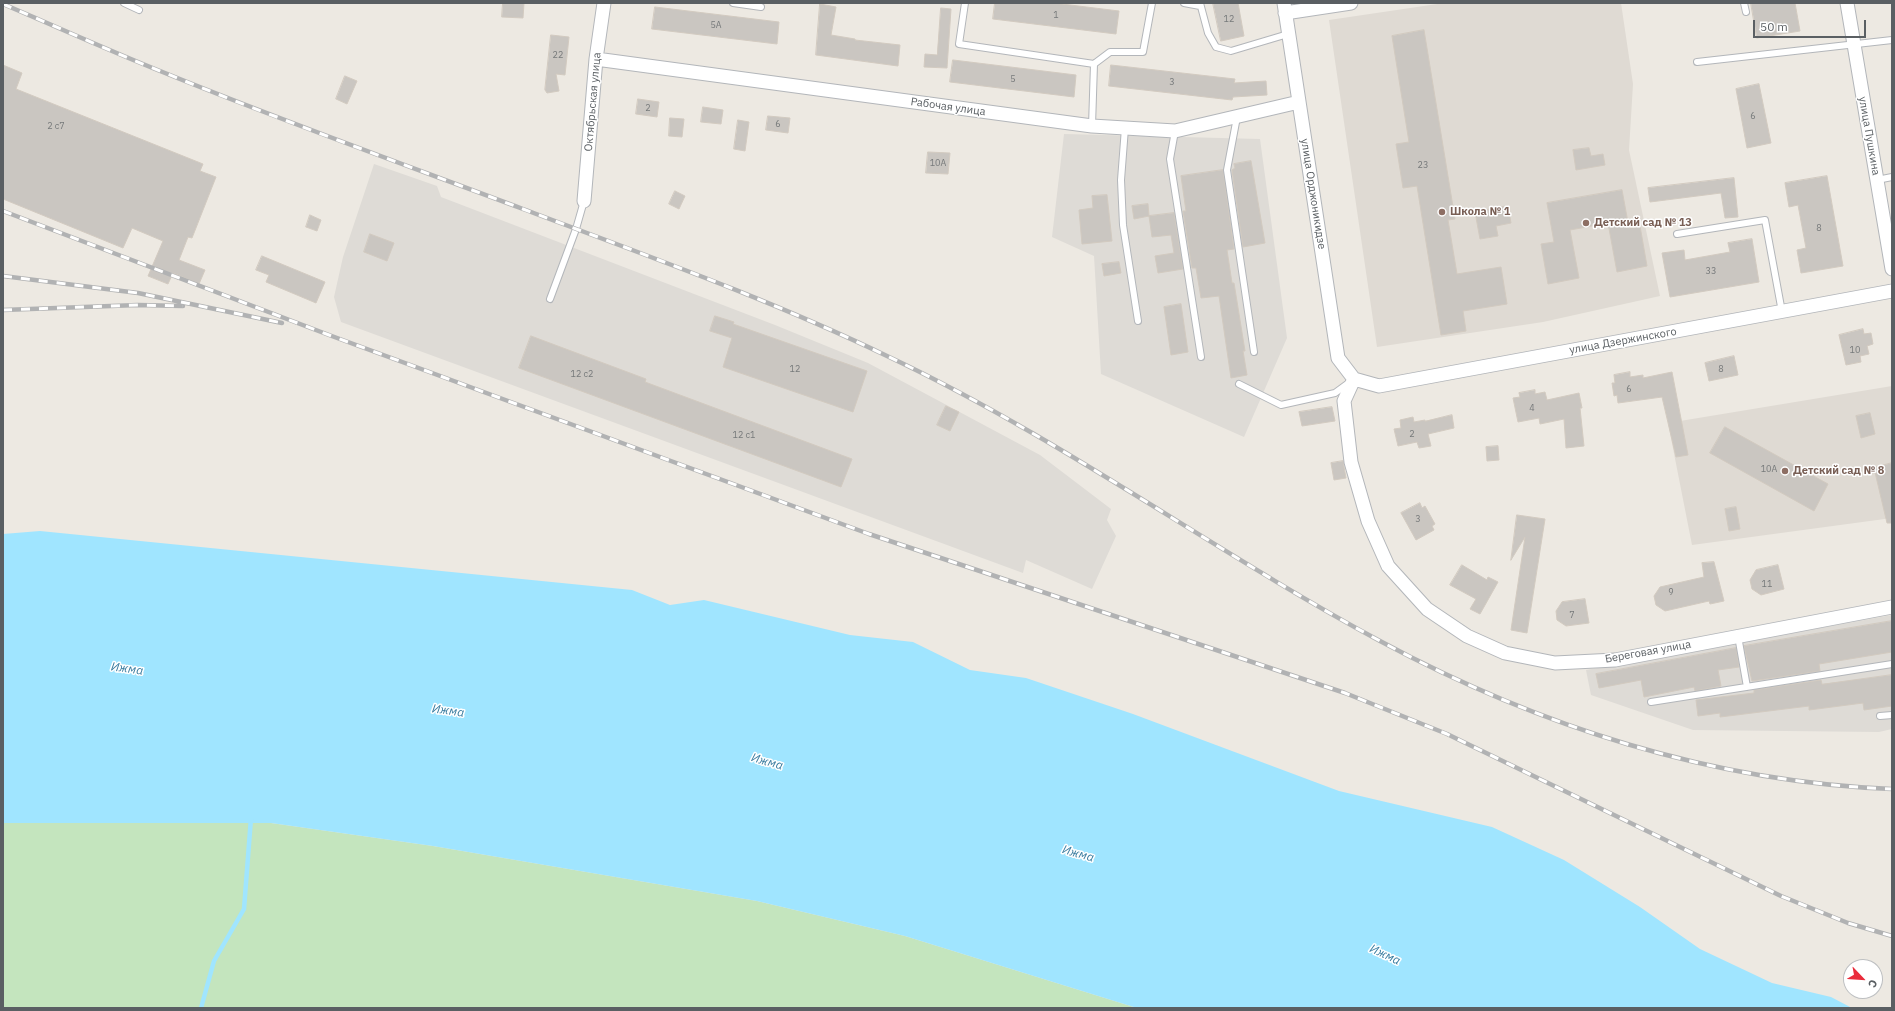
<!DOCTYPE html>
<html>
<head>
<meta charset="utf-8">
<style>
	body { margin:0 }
	#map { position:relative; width:1895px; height:1011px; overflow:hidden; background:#ede9e2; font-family:"IBM Plex Sans",sans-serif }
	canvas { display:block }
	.frame { position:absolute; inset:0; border:4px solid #5a5f63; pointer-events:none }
	.north { position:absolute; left:1843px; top:959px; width:40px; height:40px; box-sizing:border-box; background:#fff; border:1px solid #bdbfc1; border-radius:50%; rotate:115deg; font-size:11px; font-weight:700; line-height:16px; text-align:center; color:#5a5f63 }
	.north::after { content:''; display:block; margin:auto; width:14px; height:18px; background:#ea2c3b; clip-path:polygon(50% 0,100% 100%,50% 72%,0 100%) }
	.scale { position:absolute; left:1753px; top:20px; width:113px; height:18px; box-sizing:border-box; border:2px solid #5a5f63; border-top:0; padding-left:5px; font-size:12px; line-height:14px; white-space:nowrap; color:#5a5f63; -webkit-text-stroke:3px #fff; paint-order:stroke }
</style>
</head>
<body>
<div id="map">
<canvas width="1895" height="1011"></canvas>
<div class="frame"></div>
<div class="north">С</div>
<div class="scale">50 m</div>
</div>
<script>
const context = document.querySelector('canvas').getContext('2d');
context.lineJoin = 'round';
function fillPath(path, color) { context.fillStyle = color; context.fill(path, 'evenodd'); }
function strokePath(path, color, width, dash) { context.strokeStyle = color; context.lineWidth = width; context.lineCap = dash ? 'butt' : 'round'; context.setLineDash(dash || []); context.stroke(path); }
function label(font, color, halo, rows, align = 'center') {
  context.font = font + ' "IBM Plex Sans",sans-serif'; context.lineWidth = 3; context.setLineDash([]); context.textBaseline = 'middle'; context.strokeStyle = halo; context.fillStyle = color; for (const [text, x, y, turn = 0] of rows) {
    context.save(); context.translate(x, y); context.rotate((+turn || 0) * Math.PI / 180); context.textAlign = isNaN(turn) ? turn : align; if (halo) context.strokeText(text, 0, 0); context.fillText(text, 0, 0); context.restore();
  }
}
const industrial = new Path2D(`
	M1064 134 1260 139 1287 338 1244 437 1101 374 1094 256 1052 237Z
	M374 164 437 186 441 197 775 325 868 363 1040 455 1111 509 1107 520 1116 536 1092 589 1026 560 1023 573 341 322 334 297 343 257Z
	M1892 615V729L1879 732 1693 730 1591 695 1586 670Z`);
const education = new Path2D(`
	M1444 3H1621L1633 84 1629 150 1660 296 1543 322 1377 347 1329 20Z
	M1892 386V518L1692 545 1668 423Z`);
const green = new Path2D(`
	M3 823H271L433 846 757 901 905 936 1137 1008H3Z`);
const water = new Path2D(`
	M40 531 632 590 670 605 704 600 850 635 913 642 970 670 1026 678 1133 714 1339 791 1492 827 1564 860 1640 907 1700 949 1772 983 1831 997 1852 1008H1137L905 936 757 901 433 846 271 823H3V534Z`);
const stream = new Path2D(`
	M201 1008 214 961 244 909 251 818`);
const building = new Path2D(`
	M503 3H524L523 18 502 17Z
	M995 3H1054L1119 11 1116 34 993 19Z
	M1213 3H1238L1244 36 1221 41Z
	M1751 3H1795L1800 31 1757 38Z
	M820 4 836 7 831 35 855 39V40L900 45 898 66 816 55Z
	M655 7 779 22 777 44 652 29Z
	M941 8 951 9 947 68 924 67 925 54 937 55Z
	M1424 30 1455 219 1448 220 1457 274 1501 267 1507 304 1463 311 1466 331 1441 335 1417 186 1403 188 1396 144 1409 142 1392 36Z
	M551 35 569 37 565 75 556 74 559 91 547 93 545 90Z
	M953 60 1076 75 1074 97 950 82Z
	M3 65 22 73 16 89 203 164 200 171 216 177 192 238 188 237 179 260 205 270 199 284 173 273 168 284 148 276 163 241 132 228 123 248 3 199Z
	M1111 65 1235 79 1234 83 1266 81 1267 95 1233 97 1232 100 1109 86Z
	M345 76 357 81 347 104 336 99Z
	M1759 84 1771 143 1747 148 1736 89Z
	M638 99 659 102 657 117 636 114Z
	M703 107 723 110 721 124 701 122Z
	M768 116 790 118 788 133 766 130Z
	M670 118 684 119 682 137 669 136Z
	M738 120 749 122 745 151 734 149Z
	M1589 148 1591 156 1603 154 1605 165 1576 170 1573 150Z
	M928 152 950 153 948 174 926 173Z
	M1251 161 1265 243 1243 247 1232 170 1235 168 1234 164Z
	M1223 170 1234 249 1227 250 1232 283H1234L1245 351H1243L1247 375 1231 378 1219 296 1201 298 1196 268H1192L1183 211H1186L1181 176Z
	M1827 176 1843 266 1801 273 1797 250 1806 248 1798 205 1789 207 1785 183Z
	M1734 178 1738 217 1725 218 1721 193 1650 202 1648 188Z
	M1622 190 1629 228 1640 226 1647 266 1617 272 1608 223 1570 230 1579 278 1548 284 1541 244 1554 242 1547 203Z
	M675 191 685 196 679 209 669 204Z
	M1107 195 1112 241 1082 244 1079 210 1093 208 1092 196Z
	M1148 204 1149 216 1134 219 1132 206Z
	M1508 206 1511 223 1496 226 1498 236 1480 239 1475 212Z
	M1174 213 1183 269 1158 273 1155 256 1174 253 1171 235 1152 237 1149 216Z
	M310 215 321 220 317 231 306 227Z
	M370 234 394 243 387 261 364 252Z
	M1752 239 1759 282 1670 297 1662 253 1684 250 1685 260 1730 252 1728 243Z
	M262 256 325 282 316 303 266 282 269 275 256 270Z
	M1119 262 1121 273 1104 276 1102 264Z
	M1181 304 1188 352 1171 355 1164 307Z
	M715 316 734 322 733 324 867 371 853 412 723 367 732 338 710 331Z
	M1863 329 1864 334 1871 333 1873 344 1867 346 1869 354 1860 356 1861 362 1846 365 1839 335Z
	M531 336 646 379 645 382 852 459 841 487 519 368Z
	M1734 356 1738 375 1709 381 1705 363Z
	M1630 372V377L1643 375V378L1672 372 1688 455 1676 457 1662 397 1618 403 1617 395 1614 396 1612 383H1615L1614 375Z
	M1535 390V394L1545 392 1547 400 1579 393 1582 408H1580L1584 446 1566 448 1564 419 1540 424 1539 418 1518 422 1513 398 1520 397 1519 393Z
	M946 406 959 412 950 431 937 425Z
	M1332 407 1335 421 1302 426 1299 412Z
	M1870 413 1875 434 1861 438 1856 416Z
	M1452 415 1454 428 1428 434 1431 446 1419 448 1417 442 1398 446 1394 429 1401 428 1400 420 1413 417 1414 422 1425 420V421Z
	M1725 427 1828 484 1814 511 1710 453Z
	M1498 446 1499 460 1487 461 1486 447Z
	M1343 461 1346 478 1334 480 1331 463Z
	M1892 463V523H1887L1874 468Z
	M1420 503 1422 508 1425 506 1435 524 1432 526 1434 530 1416 540 1401 513Z
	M1736 507 1740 529 1729 531 1725 509Z
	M1517 515 1545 519 1527 633 1511 630 1525 537 1511 560Z
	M1714 562 1724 601 1710 604 1709 601 1665 611 1656 605 1654 596 1660 587 1704 577 1702 563Z
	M1462 565 1487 580 1488 577 1498 582 1480 614 1470 609 1476 599 1450 585Z
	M1778 565 1784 589 1761 595 1752 589 1750 580 1756 570Z
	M1585 599 1589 623 1566 626 1557 620 1556 611 1562 602Z
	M1892 621V652L1819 664 1820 671 1752 681 1744 646Z
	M1736 648 1739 667 1718 670 1721 686 1695 691 1694 687 1644 697 1641 680 1599 688 1596 674Z
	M1892 675V706L1864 710 1863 703 1809 710V706L1720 717V713L1698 716 1696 700 1754 693V690L1821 680 1822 684Z`);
const service = new Path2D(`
	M124 3 139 10
	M733 3 761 7
	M965 3 959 44 1094 64 1110 52H1143L1152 3
	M1184 3 1200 6
	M1200 3 1208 33 1216 47 1231 51 1288 34
	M1744 3 1746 12
	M1697 62 1892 40
	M1237 117 1227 170 1254 352
	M1092 126 1094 64
	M1125 128 1121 180 1123 225 1138 321
	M1175 131 1170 159 1201 357
	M1877 180 1892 177
	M1677 234 1765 220 1782 312
	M550 299 576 229 584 201
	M1239 384 1281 405 1335 393 1350 382
	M1738 636 1747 687
	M1651 702 1892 664
	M1880 716 1892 715`);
const minor = new Path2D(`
	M1284 3 1338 358 1354 379
	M1847 3 1892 269
	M1285 13 1351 3
	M596 59 1092 126 1175 131 1299 102
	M584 201 596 59 604 3
	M1354 379 1344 401 1351 462 1368 521 1388 566 1427 609 1467 636 1505 653 1555 663 1615 660 1892 607
	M1354 379 1379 386 1892 291`);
const rail = new Path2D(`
	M3 4C57 27 110 51 165 73 283 121 403 164 523 209 645 255 769 299 887 356 1059 437 1213 551 1380 641 1538 726 1712 782 1892 789
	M3 211 329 335 869 534 1345 693 1447 734 1781 896 1848 923 1892 936
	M3 276 138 293 282 323
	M3 310 138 305 183 306`);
const markers = [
	[1442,212,4,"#8d6e63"],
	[1586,223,4,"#8d6e63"],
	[1785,471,4,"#8d6e63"]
];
const numberNames = [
	["1",1056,15],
	["12",1229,19],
	["5А",716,25],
	["22",558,55],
	["5",1013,79],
	["3",1172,82],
	["2",648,108],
	["6",1753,116],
	["6",778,124],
	["2 с7",56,126],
	["10А",938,163],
	["23",1423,165],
	["8",1819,228],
	["33",1711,271],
	["10",1855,350],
	["12",795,369],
	["8",1721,369],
	["12 с2",582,374],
	["6",1629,389],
	["4",1532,408],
	["2",1412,434],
	["12 с1",744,435],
	["10А",1769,469],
	["3",1418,519],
	["11",1767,584],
	["9",1671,592],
	["7",1572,615]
];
const streetNames = [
	["Октябрьская улица",593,102,-85],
	["Рабочая улица",948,107,8],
	["улица Пушкина",1869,136,80],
	["улица Орджоникидзе",1313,194,81],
	["улица Дзержинского",1623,341,-10],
	["Береговая улица",1648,652,-10]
];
const educationNames = [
	["Школа № 1",1450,212],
	["Детский сад № 13",1594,223],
	["Детский сад № 8",1793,471]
];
const waterNames = [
	["Ижма",127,669,8],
	["Ижма",448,711,8],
	["Ижма",767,762,16],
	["Ижма",1078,854,16],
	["Ижма",1385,955,25]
];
fillPath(industrial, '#dedbd6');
fillPath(education, '#dfdad3');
fillPath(green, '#c4e5be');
fillPath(water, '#a0e5ff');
strokePath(stream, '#a0e5ff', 4.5);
fillPath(building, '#cac6c1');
strokePath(building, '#d2cac0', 1);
strokePath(service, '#b3b6ba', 8);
strokePath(minor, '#b3b6ba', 15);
strokePath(service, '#fff', 6);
strokePath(minor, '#fff', 13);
strokePath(rail, '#b1b2b3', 4.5);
strokePath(rail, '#fff', 3, [9]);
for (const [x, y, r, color] of markers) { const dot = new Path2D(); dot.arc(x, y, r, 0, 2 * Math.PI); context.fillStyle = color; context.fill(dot); strokePath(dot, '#fff', 1.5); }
label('9px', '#76797a', null, numberNames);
label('11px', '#5a5f63', '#fff', streetNames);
label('bold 11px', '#785e54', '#fff', educationNames, 'left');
label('italic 12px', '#387b9f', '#fff', waterNames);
</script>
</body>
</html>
